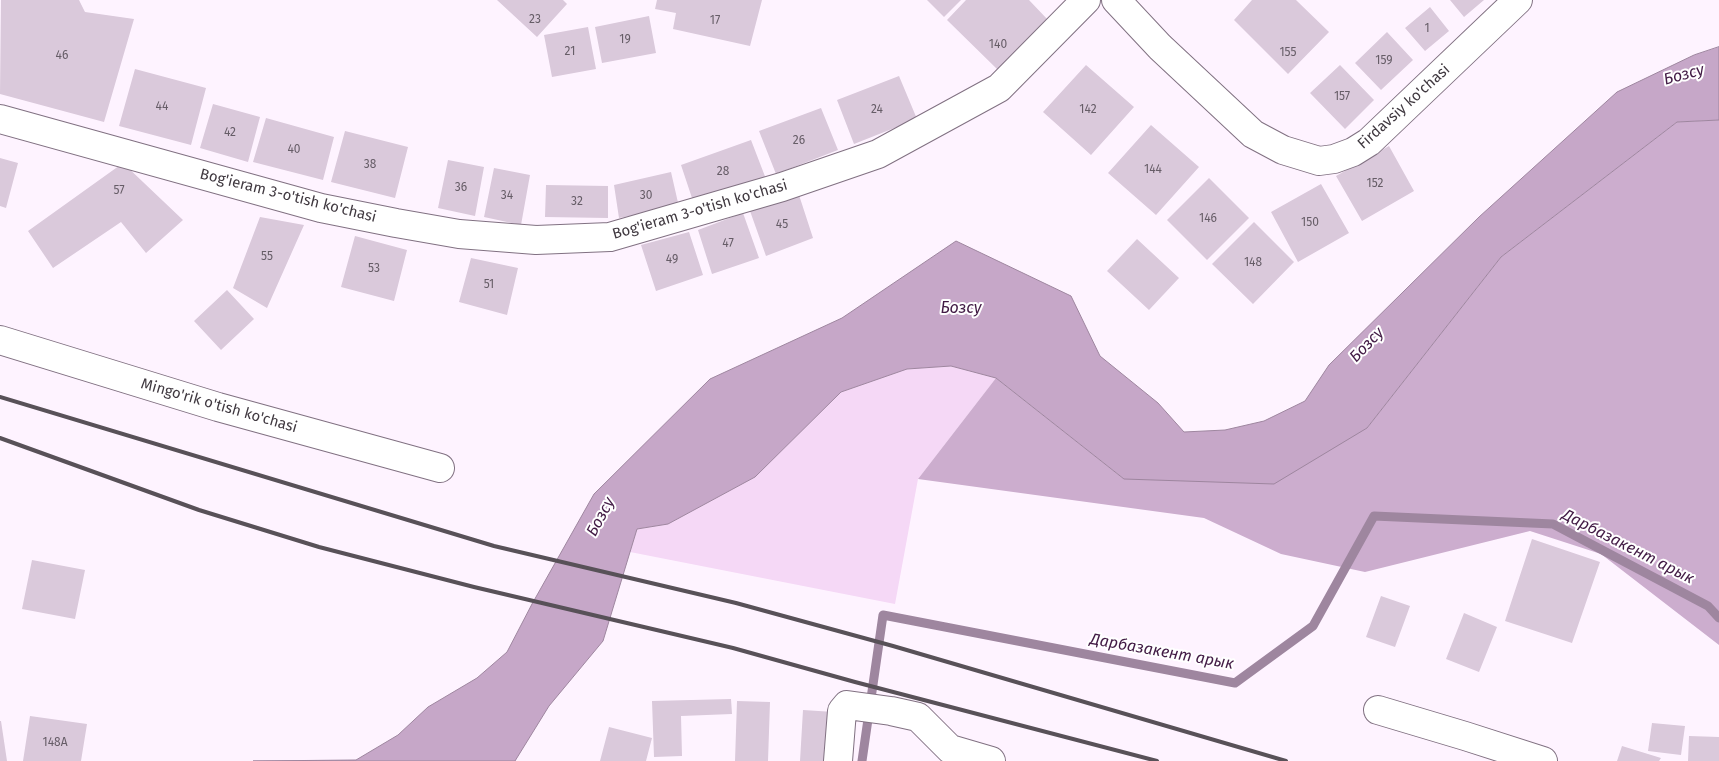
<!DOCTYPE html>
<html>
<head>
<meta charset="utf-8">
<style>
	body { margin:0 }
	canvas { display:block; background:#fef3ff }
</style>
</head>
<body>
<canvas width="1719" height="761"></canvas>
<script>
const context = document.querySelector('canvas').getContext('2d');
context.lineJoin = 'round';
function fillPath(path, color) { context.fillStyle = color; context.fill(path, 'evenodd'); }
function strokePath(path, color, width, dash) { context.strokeStyle = color; context.lineWidth = width; context.lineCap = dash ? 'butt' : 'round'; context.setLineDash(dash || []); context.stroke(path); }
function label(font, color, halo, rows, align = 'center') {
  context.font = font + ' "Fira Sans",sans-serif'; context.lineWidth = 4; context.setLineDash([]); context.textBaseline = 'middle'; context.strokeStyle = halo; context.fillStyle = color; for (const [text, x, y, turn = 0] of rows) {
    context.save(); context.translate(x, y); context.rotate((+turn || 0) * Math.PI / 180); context.textAlign = isNaN(turn) ? turn : align; if (halo) context.strokeText(text, 0, 0); context.fillText(text, 0, 0); context.restore();
  }
}
const green = new Path2D(`
	M951 366 996 378 918 479 895 604 630 552 637 529 668 524 755 477 841 392 907 369Z`);
const forest = new Path2D(`
	M1719 120V645L1601 554 1530 531 1365 572 1281 554 1204 518 918 479 996 378 1124 479 1367 428 1501 257 1677 122Z`);
const water = new Path2D(`
	M1719 47V120L1677 122 1501 257 1367 428 1274 484 1124 479 996 378 951 366 907 369 841 392 755 477 668 524 637 529 603 641 549 706 515 761H253L356 760 398 735 428 707 477 678 507 652 532 604 594 494 710 379 842 318 956 241 1071 296 1100 356 1158 403 1184 432 1225 430 1264 421 1305 401 1329 365 1479 217 1617 92 1694 55Z`);
const stream = new Path2D(`
	M862 761 883 615 1235 683 1313 626 1374 516 1553 524 1708 606 1719 618`);
const building = new Path2D(`
	M1 0H79L85 12 134 19 104 122 0 94Z
	M497 0H563L567 4 537 37Z
	M657 0H762L750 46 673 29 676 13 655 9Z
	M927 0H961L944 17Z
	M966 0H1029L1048 20 998 70 947 20Z
	M1252 0H1296L1329 32 1288 74 1234 20Z
	M1450 0H1484L1464 17Z
	M1430 7 1449 31 1425 51 1405 28Z
	M649 16 656 53 602 63 595 27Z
	M588 27 596 69 552 77 544 35Z
	M1387 32 1413 60 1381 90 1355 63Z
	M1086 65 1134 107 1091 155 1043 112Z
	M1340 65 1374 100 1345 129 1310 93Z
	M135 69 206 88 191 145 119 126Z
	M899 76 917 119 854 144 837 100Z
	M213 104 260 117 248 162 200 148Z
	M821 108 838 150 776 174 759 131Z
	M266 118 334 137 323 180 253 162Z
	M1151 125 1199 167 1156 215 1108 173Z
	M345 131 408 147 395 198 331 182Z
	M751 140 766 179 694 204 681 165Z
	M1389 146 1414 191 1362 221 1336 176Z
	M0 158 18 163 6 208 0 206Z
	M448 160 484 167 475 216 438 208Z
	M123 163 183 220 146 253 121 222 53 268 28 231Z
	M494 168 530 175 521 225 484 217Z
	M671 172 679 207 619 218 614 185Z
	M1209 178 1249 218 1207 260 1167 220Z
	M1321 184 1349 233 1298 262 1271 212Z
	M546 185 608 186V218L545 217Z
	M799 195 813 238 766 256 750 211Z
	M743 213 759 258 712 274 698 230Z
	M260 217 304 225 267 308 233 288Z
	M1254 222 1294 262 1253 304 1212 264Z
	M689 232 703 275 656 291 641 245Z
	M355 236 407 250 394 301 341 287Z
	M1137 239 1179 278 1149 310 1107 271Z
	M471 258 518 268 507 315 459 302Z
	M227 290 254 319 221 350 194 321Z
	M1532 539 1600 562 1572 643 1505 621Z
	M32 560 85 570 75 619 22 609Z
	M1381 596 1410 606 1395 647 1366 637Z
	M1464 613 1497 627 1479 672 1446 659Z
	M731 699 732 714 681 716 682 756 654 757 652 701Z
	M737 701 770 702 768 761H735Z
	M803 710 834 712 831 761H800Z
	M30 716 87 724 81 761H23Z
	M0 721H1L7 761H0Z
	M1652 723 1685 726 1681 755 1648 751Z
	M609 727 652 738 646 761H600Z
	M1689 736 1719 737V761H1688Z
	M1622 746 1661 758 1659 761H1617Z`);
const minor = new Path2D(`
	M0 119 321 208 396 223 459 234 536 240 610 237 782 187 878 154 999 88 1086 0
	M0 340 218 407 440 468
	M1378 710 1465 736 1543 761
	M838 761 842 711 847 705 891 711 918 717 950 749 991 761`);
const tertiary = new Path2D(`
	M1116 0 1160 47 1253 134 1283 150 1319 161 1334 159 1353 152 1369 142 1518 0`);
const rail = new Path2D(`
	M0 397 494 546 736 603 893 646 1286 761
	M0 438 199 510 319 547 474 587 733 648 855 682 1157 761`);
const numberNames = [
	["23",535,20],
	["17",715,21],
	["1",1427,29],
	["19",625,40],
	["140",998,45],
	["21",570,52],
	["155",1288,53],
	["46",62,56],
	["159",1384,61],
	["157",1342,97],
	["44",162,107],
	["24",877,110],
	["142",1088,110],
	["42",230,133],
	["26",799,141],
	["40",294,150],
	["38",370,165],
	["144",1153,170],
	["28",723,172],
	["152",1375,184],
	["36",461,188],
	["57",119,191],
	["34",507,196],
	["30",646,196],
	["32",577,202],
	["146",1208,219],
	["150",1310,223],
	["45",782,225],
	["47",728,244],
	["55",267,257],
	["49",672,260],
	["148",1253,263],
	["53",374,269],
	["51",489,285],
	["148А",55,743]
];
const streetNames = [
	["Firdavsiy ko'chasi",1404,107,-42],
	["Bog'ieram 3-o'tish ko'chasi",288,196,14],
	["Bog'ieram 3-o'tish ko'chasi",700,210,-16],
	["Mingo'rik o'tish ko'chasi",219,406,16]
];
const waterNames = [
	["Бозсу",1684,75,-15],
	["Бозсу",961,309],
	["Бозсу",1367,345,-46],
	["Бозсу",601,517,-62],
	["Дарбазакент арык",1628,547,27],
	["Дарбазакент арык",1162,652,10]
];
fillPath(green, '#f5d8f6');
fillPath(forest, '#ccadce');
fillPath(water, '#c6a7c8');
strokePath(water, '#9e869f', 1);
strokePath(stream, '#9e869f', 9);
fillPath(building, '#dac9db');
strokePath(minor, '#817182', 30);
strokePath(tertiary, '#817182', 30);
strokePath(minor, '#fff', 28);
strokePath(tertiary, '#fff', 28);
strokePath(rail, '#585158', 4);
label('12px', '#665d67', null, numberNames);
label('15px', '#403940', '#fff', streetNames);
label('italic 16px', '#421b45', '#fff', waterNames);
</script>
</body>
</html>
